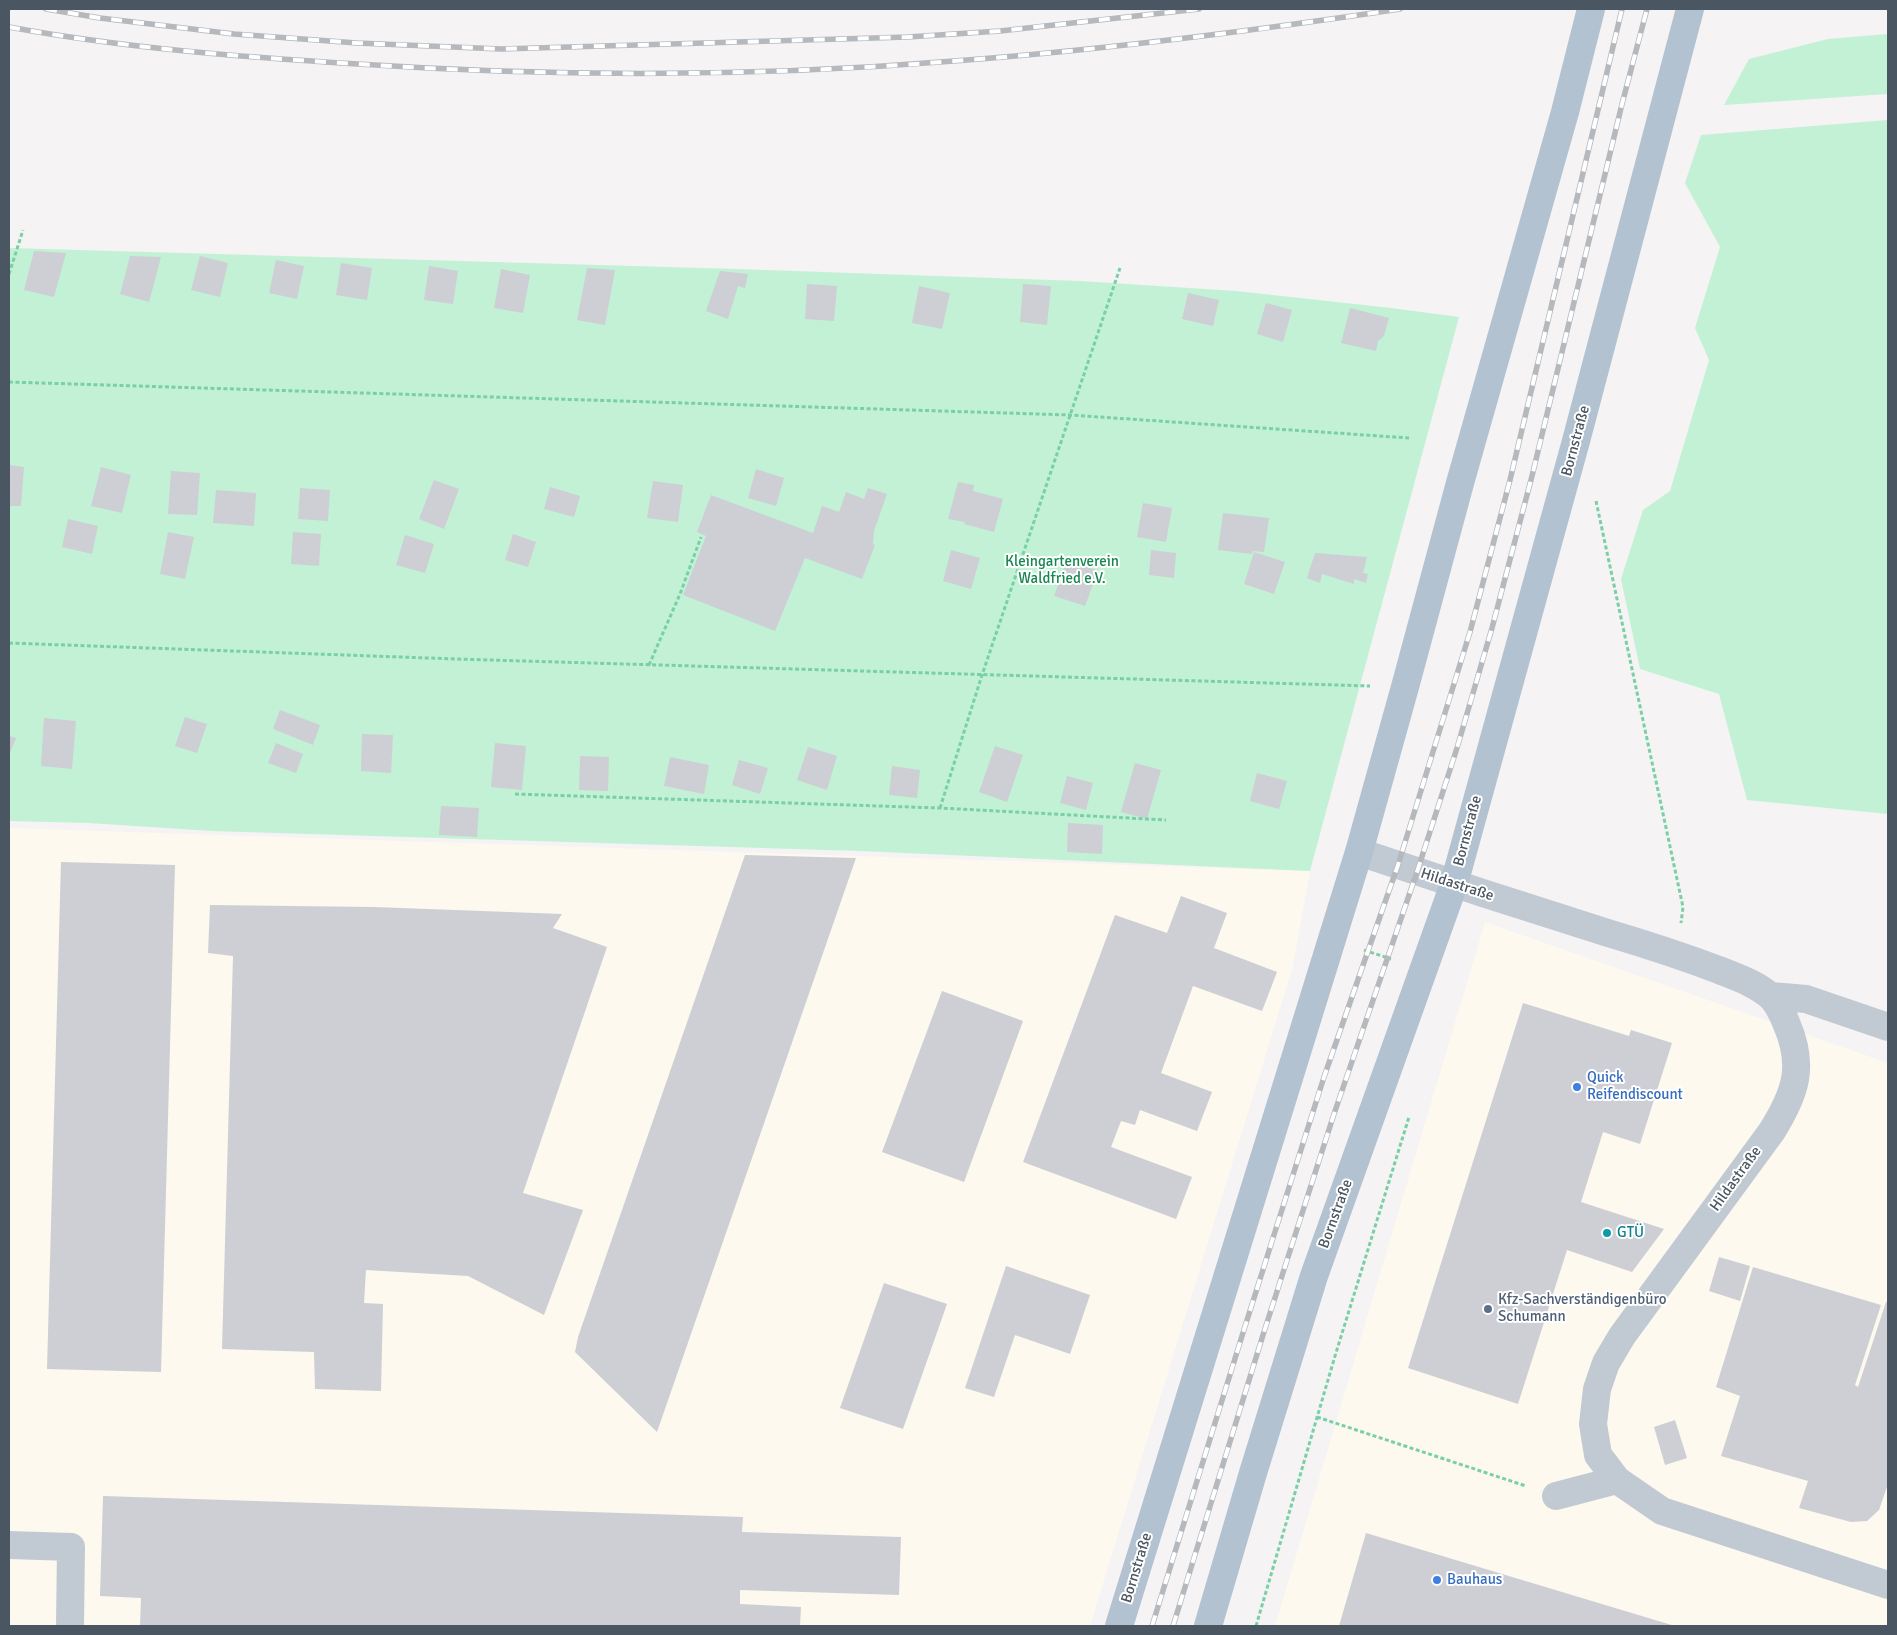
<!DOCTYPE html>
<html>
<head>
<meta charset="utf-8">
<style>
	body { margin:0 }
	#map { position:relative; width:1897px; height:1635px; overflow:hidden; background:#f5f3f3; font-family:Signika,sans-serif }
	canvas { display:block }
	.frame { position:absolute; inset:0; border:10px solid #4a5661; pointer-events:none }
</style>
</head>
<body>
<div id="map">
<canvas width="1897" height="1635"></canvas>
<div class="frame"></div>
</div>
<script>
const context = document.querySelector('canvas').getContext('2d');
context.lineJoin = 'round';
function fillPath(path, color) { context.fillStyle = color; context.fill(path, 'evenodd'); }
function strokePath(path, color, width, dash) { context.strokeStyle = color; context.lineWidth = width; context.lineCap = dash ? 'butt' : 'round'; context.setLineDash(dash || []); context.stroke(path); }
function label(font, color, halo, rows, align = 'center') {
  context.font = font + ' Signika,sans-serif'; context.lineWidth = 4; context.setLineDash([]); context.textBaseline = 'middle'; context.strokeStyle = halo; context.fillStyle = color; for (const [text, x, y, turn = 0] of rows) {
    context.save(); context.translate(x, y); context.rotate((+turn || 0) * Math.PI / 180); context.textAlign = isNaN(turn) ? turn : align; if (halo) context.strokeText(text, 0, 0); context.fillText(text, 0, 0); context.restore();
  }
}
const commercial = new Path2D(`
	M9 828 1310 871 1293 966 1090 1626H9Z
	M1485 922 1888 1063V1626H1275Z`);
const green = new Path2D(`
	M1888 34V94L1724 105 1749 59 1828 39Z
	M1888 120V814L1747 800 1719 694 1640 669 1621 579 1643 510 1670 491 1709 360 1695 328 1720 247 1685 183 1701 135Z
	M9 248 737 269 1080 281 1236 291 1391 308 1459 317 1310 871 860 851 212 831 89 823 9 821Z`);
const building = new Path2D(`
	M34 251 66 253 54 297 24 290Z
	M130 256 161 257 149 302 120 294Z
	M200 256 228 263 220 297 191 290Z
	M276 260 304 266 297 299 269 293Z
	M341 263 372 268 367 300 336 295Z
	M429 266 458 271 453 304 424 300Z
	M587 268 615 270 605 325 577 320Z
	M501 269 530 275 523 313 494 308Z
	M720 271 748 274 745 288 738 286 728 319 706 311Z
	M807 284 837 286 834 321 805 319Z
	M1023 284 1051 286 1047 325 1020 322Z
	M919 286 950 293 942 329 912 323Z
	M1188 293 1219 300 1213 326 1182 319Z
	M1266 303 1292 310 1283 342 1257 334Z
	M1350 308 1389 318 1384 336 1378 341 1376 351 1341 343Z
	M9 465 24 467 21 506H9Z
	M101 467 131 475 122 513 91 506Z
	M756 469 784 478 776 506 748 498Z
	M171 471 200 473 197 515 168 514Z
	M434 480 459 489 444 529 419 519Z
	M653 481 683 485 678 522 647 518Z
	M958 482 974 485 973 491 1003 499 994 532 964 524 965 522 948 519Z
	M550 487 580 496 574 517 544 509Z
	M300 488 330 490 328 521 298 519Z
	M868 488 887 494 874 531 873 544 875 545 862 579 805 558 775 631 683 595 706 536 697 532 711 495 813 533 822 506 839 512 846 492 864 499Z
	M216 490 256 493 254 526 213 523Z
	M1143 503 1172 508 1166 542 1137 537Z
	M1223 513 1269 518 1264 552 1253 551 1252 554 1218 550Z
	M68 519 98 526 92 554 62 547Z
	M168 532 194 537 185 579 160 574Z
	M293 532 321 534 319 566 291 564Z
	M513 534 536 542 528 567 505 560Z
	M405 535 434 544 425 573 396 565Z
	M951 550 980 558 971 589 943 581Z
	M1151 550 1176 553 1174 578 1149 575Z
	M1254 552 1285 562 1274 594 1244 584Z
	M1315 553 1367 557 1363 573 1368 574 1366 583 1354 579V584L1322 574 1320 583 1307 578Z
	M1067 560 1098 571 1085 606 1054 596Z
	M280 710 320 725 313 745 273 729Z
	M185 717 207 724 197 753 175 746Z
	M44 718 76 721 72 769 41 766Z
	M362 734 393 735 391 773 361 771Z
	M9 736 16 738 9 755Z
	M276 743 303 754 296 773 268 763Z
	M495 743 526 746 522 790 491 787Z
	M995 746 1023 755 1007 802 979 792Z
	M808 747 837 756 827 790 797 780Z
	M580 756 609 757 608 791 579 790Z
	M670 757 709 765 704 794 664 786Z
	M739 760 768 768 760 794 732 785Z
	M1135 763 1161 770 1147 819 1121 812Z
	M892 766 920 770 917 798 889 795Z
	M1257 773 1287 781 1279 809 1250 801Z
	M1067 776 1093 783 1086 810 1060 803Z
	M441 806 479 808 477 837 439 835Z
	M1068 823 1103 825 1102 854 1067 852Z
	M745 855 856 858 657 1432 575 1352 578 1337Z
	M61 862 175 865 161 1372 47 1369Z
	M1181 896 1227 913 1214 948 1277 972 1262 1011 1193 986 1161 1073 1212 1092 1197 1131 1140 1110 1135 1125 1121 1121 1111 1147 1192 1177 1176 1219 1023 1162 1115 915 1167 933Z
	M210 905 374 907 562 914 553 928 607 947 523 1193 583 1210 544 1315 468 1276 366 1270 364 1303 383 1304 381 1391 315 1389 314 1352 222 1349 233 956 208 953Z
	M942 991 1023 1021 964 1182 882 1152Z
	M1523 1003 1629 1036 1631 1030 1672 1043 1640 1144 1603 1132 1581 1202 1664 1229 1632 1272 1567 1250 1518 1404 1408 1368Z
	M1719 1257 1750 1266 1740 1301 1709 1291Z
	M1006 1266 1090 1295 1070 1354 1015 1335 994 1397 965 1388Z
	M1753 1267 1881 1305 1855 1385 1858 1387 1886 1302 1888 1303V1484L1879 1510 1867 1521 1851 1522 1799 1508 1808 1481 1721 1456 1740 1396 1716 1387Z
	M884 1283 947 1304 903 1429 840 1408Z
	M1675 1420 1687 1458 1665 1465 1654 1427Z
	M103 1496 743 1517 742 1532 901 1537 899 1595 740 1590V1604L801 1607 800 1626H140L141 1598 100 1596Z
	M1366 1533 1675 1626H1339Z`);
const path = new Path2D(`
	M9 274 23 230
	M9 382 1070 415 1409 438
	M1596 501 1683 907 1681 923
	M9 643 456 659 1370 686
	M649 665 680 594 701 537
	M515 794 940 808 1166 820
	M940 808 982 675 1120 268
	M1364 950 1391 959
	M1317 1417 1526 1486
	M1256 1626 1335 1356 1409 1117`);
const minor = new Path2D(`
	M1359 852C1442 880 1525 907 1608 933 1645 944 1682 956 1719 970 1736 977 1755 983 1770 996 1778 1003 1783 1015 1787 1025 1805 1067 1795 1094 1772 1131L1622 1336 1606 1363 1597 1389 1593 1424 1598 1455 1617 1480 1662 1511 1888 1585
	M1771 996 1806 999 1888 1027
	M1556 1496 1617 1480
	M9 1545 71 1547 70 1626`);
const major = new Path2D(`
	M1119 1626 1359 852 1405 687 1460 483 1565 112 1591 9
	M1208 1626 1253 1473 1314 1276 1454 884 1576 441 1690 9`);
const rail = new Path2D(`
	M46 9 100 18 234 34 357 43 501 49 908 37 1000 31 1199 9
	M9 27C124 48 241 57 358 64 556 77 756 77 954 61 1103 50 1252 31 1400 9
	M1152 1626 1242 1336 1324 1077 1398 865 1470 632 1510 480 1622 9
	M1173 1626 1263 1335 1334 1114 1417 872 1457 748 1492 628 1532 476 1622 104 1647 9`);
const markers = [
	[1577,1087,5,"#3f7fe0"],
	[1607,1233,5,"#0f9aa8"],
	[1488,1309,5,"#5c6f8a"],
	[1437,1580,5,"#3f7fe0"]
];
const streetNames = [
	["Bornstraße",1576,441,-75],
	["Bornstraße",1468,831,-75],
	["Hildastraße",1457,885,18],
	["Hildastraße",1736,1179,-54],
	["Bornstraße",1336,1214,-70],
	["Bornstraße",1137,1568,-73]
];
const parkNames = [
	["Kleingartenverein",1062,562],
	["Waldfried e.V.",1062,579]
];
const shopNames = [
	["Quick",1587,1078],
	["Reifendiscount",1587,1095],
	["Bauhaus",1447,1580]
];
const cultureNames = [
	["GTÜ",1617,1233]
];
const serviceNames = [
	["Kfz-Sachverständigenbüro",1498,1300],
	["Schumann",1498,1317]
];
fillPath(commercial, '#fdf9ef');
fillPath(green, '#c3f1d5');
fillPath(building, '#cdcfd5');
strokePath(path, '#7ad0a6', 3, [4, 2.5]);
strokePath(minor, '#c1cad2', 28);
strokePath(major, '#b3c2d1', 28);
strokePath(rail, '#b5b8bd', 5.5);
strokePath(rail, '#fff', 4, [11]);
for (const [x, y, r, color] of markers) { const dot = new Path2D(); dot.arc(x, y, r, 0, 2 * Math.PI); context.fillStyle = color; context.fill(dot); strokePath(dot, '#fff', 2); }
label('15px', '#4a5661', '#fff', streetNames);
label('15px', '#17864f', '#fff', parkNames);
label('15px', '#366cbe', '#fff', shopNames, 'left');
label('15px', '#0d838f', '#fff', cultureNames, 'left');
label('15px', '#4e5e75', '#fff', serviceNames, 'left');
</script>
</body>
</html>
